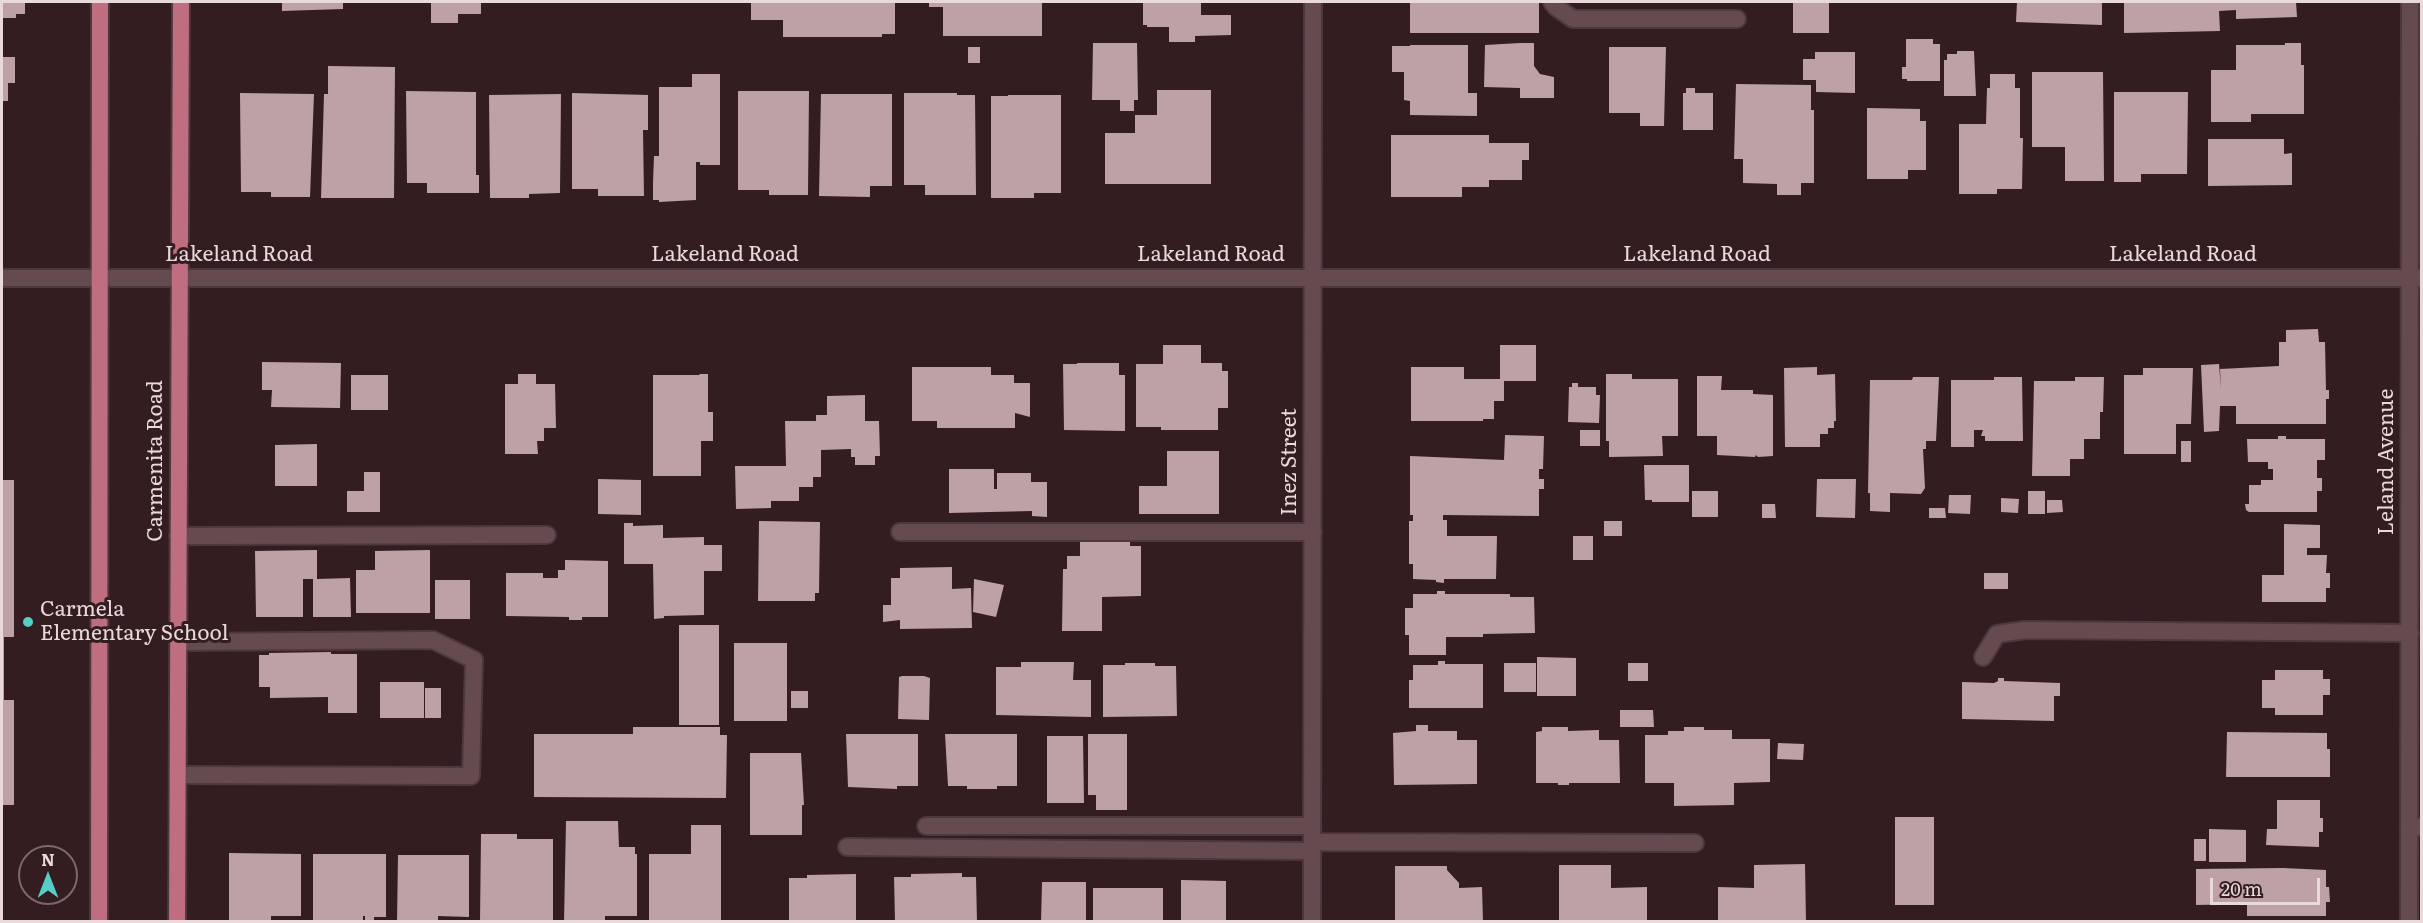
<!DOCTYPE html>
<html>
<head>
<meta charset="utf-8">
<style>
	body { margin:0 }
	#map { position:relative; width:2423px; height:923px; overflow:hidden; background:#331d21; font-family:Literata,serif }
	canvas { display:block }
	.frame { position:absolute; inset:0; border:3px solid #e9d9db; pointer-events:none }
	.north { position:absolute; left:18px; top:845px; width:60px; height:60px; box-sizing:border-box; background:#331d21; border:2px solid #7c686b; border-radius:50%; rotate:0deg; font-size:16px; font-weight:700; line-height:24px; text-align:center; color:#e9d9db }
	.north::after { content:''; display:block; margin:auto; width:21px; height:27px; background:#55cec5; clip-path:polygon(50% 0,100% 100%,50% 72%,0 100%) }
	.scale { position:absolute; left:2210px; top:878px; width:110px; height:27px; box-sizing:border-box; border:3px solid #e9d9db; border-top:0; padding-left:8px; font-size:18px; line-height:21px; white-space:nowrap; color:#e9d9db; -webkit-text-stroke:4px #331d21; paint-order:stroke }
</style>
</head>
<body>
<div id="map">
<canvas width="2423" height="923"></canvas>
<div class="frame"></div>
<div class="north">N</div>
<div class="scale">20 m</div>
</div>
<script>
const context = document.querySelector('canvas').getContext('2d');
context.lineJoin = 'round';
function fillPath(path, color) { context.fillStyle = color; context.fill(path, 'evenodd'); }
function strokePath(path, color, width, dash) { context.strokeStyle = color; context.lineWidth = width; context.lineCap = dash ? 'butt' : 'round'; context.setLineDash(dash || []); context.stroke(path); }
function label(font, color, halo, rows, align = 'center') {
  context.font = font + ' Literata,serif'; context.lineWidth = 6; context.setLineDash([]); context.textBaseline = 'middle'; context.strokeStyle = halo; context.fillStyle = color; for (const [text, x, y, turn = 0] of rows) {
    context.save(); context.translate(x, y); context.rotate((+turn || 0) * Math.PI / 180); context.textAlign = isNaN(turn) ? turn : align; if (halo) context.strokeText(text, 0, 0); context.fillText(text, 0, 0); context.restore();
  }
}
const building = new Path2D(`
	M2 2H25V14H16V18H2Z
	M282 2H343V9L282 11Z
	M431 2H481V14H458V23H431Z
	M751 2H895V34H882V37H783V20H751Z
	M929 2H1042V36H943V7H929Z
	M1143 2H1201V15H1231V35L1195 36V42H1169V27H1147V25H1143Z
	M1410 2H1539V33H1410Z
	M1793 2H1829V33H1793Z
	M2017 2H2102V25L2016 22Z
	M2124 2H2296L2297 17 2236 19V10L2219 11 2220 31 2124 33Z
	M1906 39H1933V44H1940V81H1907V79H1902V67H1906Z
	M1093 43H1137L1138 100H1134V111H1120V100H1092Z
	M1520 43H1534V66L1540 74 1554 77V98H1520V88L1484 87 1485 45Z
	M2285 43H2301V65H2304V114H2251V122H2211V70H2236V45H2285Z
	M1410 45H1468V93H1477V116L1410 115V101L1404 100V72H1392V46H1410Z
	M968 47H980V63H968Z
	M1609 47H1666L1664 126H1640V113H1609Z
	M1957 51H1974L1976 96H1944V60H1947V54H1957Z
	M1815 52H1855V93L1816 92V80H1803V59H1815Z
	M2 57H15V83H8V101H2Z
	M328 66 395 67 394 198H321L324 94H328Z
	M2032 72H2103L2104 181H2065V147H2032Z
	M692 74H720V165H700V162H696V200L659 202V200H653V183L654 156H659V87H692Z
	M1990 74H2015V88H2020V138H2023L2022 189H1997V194H1959V124H1986L1987 88H1990Z
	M1736 84 1811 85V110H1814V183H1801V195H1777V184L1743 183V159H1734Z
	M1686 88H1695V93H1713V130H1683V93H1686Z
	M1157 90H1211V184H1105V133H1135V115H1157Z
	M406 91 476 92V175H479V193H427V183H407Z
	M738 91H809L808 195H769V190H738Z
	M2114 92H2188L2187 174H2141V182H2114Z
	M240 93 314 94 310 197H271V192H241Z
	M572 93 648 95V130H643L644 196H598V189H572Z
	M904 93H957V95H975L976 195H925V185H904Z
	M561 94 560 193 529 194V198H490L489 95Z
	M821 94H892V186H870V197L819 196Z
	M1008 95H1061V193H1034V198H991V96H1008Z
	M1867 108 1920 109V121H1926V170H1908V179H1867Z
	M1391 135H1489V143H1529V160H1522V180H1489V187H1462V197H1391Z
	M2208 139H2284V154L2292 153V185L2208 186Z
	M2318 329 2319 342H2325L2326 390H2329V399H2326V424H2236V406H2220L2219 431 2204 432 2201 365 2219 364 2221 389 2220 369 2279 366V342H2286V330Z
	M1163 345H1201V363H1222V371H1228V408H1218V430H1161V427H1136V364H1163Z
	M1500 345H1536V381H1504V401H1494V419H1483V421H1411V367H1464V379H1500Z
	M262 362 341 363 340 408 271 407 272 390H262Z
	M1077 363H1119V375H1125V431L1064 430 1063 364H1077Z
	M912 367H991V375H1014V383H1030V417L1015 413V428H937V421H912Z
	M1817 367V375L1835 374 1836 421H1834V428H1828V434H1820V447H1785L1784 368Z
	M2143 368H2193L2191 424H2176V454H2124V375H2143Z
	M518 374H536V384H555L556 428H544V441H537L538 454H505V384H518Z
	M700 374H708V412H713V441H701V476H653V375H699Z
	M1606 374H1632V379H1678V436H1662L1663 456 1609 457V441H1606Z
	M351 375H388V410H351Z
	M1697 376H1722L1721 390H1753V394L1773 395V456L1758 457 1756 455 1755 457 1717 455V436H1697Z
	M1913 377H1939L1936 441H1926V449H1923L1925 488 1921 494 1890 493V512L1870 511V493H1868L1870 380H1912Z
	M1994 377H2022L2023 441H1985V436H1981L1983 430H1974V447H1951V380H1994Z
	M2075 377H2104L2103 412H2100V439H2084V459H2070V476H2032L2034 381H2075Z
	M1572 383H1578V387H1596V395H1600L1599 423 1568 422 1569 387H1572Z
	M865 395V421H879L880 456H875V465H855V457H851V449L821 450V477H813V487H799V501H771V508L736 509 735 466H786L785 421H816V415H827V396Z
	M1580 430H1600V446H1580Z
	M1505 435 1544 436 1543 469H1539V479H1544V489H1539V516L1443 515V520H1447V536H1497L1496 579H1444V583L1436 582V580L1413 579V564H1409V521H1413V515H1410V456L1504 460Z
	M2278 436H2286V439H2325V460H2317V478H2322V491H2317V512H2249L2246 510 2245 504H2249V485H2261V480H2273V469H2268V462H2248L2247 439H2278Z
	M2181 441H2191V462H2181Z
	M317 444V486H275V445Z
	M1167 451H1219V514H1139V486H1167Z
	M1644 465H1689V502H1652V500H1645Z
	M949 469H994V489H997V473H1031V482H1047V517L1032 516V511L949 513Z
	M364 472H380V512H347V491H364Z
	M598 479 641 480V515L598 514Z
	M1817 479H1856L1855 518 1816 517Z
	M2 480H14V637H4V700H14V805H2Z
	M1692 491H1718V517H1692Z
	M2028 491H2045V514H2028Z
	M1949 495H1971L1970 514 1948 513Z
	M2001 498 2019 499 2018 513 2001 512Z
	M2047 500H2062L2063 512 2047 513Z
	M1762 504H1775L1776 518H1762Z
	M1929 508H1945L1946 518H1929Z
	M759 521 820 522 819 593H815V601H758Z
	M1604 521H1622V536H1604Z
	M624 523H633V526L663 525V538L704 537V545H722V571H704V615L664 616V618L654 619 653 564H624Z
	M2284 524 2320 525V548H2307V555H2327L2326 573H2330V588H2326V602H2262V575H2284Z
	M1573 536H1593V560H1573Z
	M1080 541H1130V546H1141V596L1102 597V631H1062L1063 569H1067V556H1080Z
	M317 550V579L350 578 351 617H313V579H303V617H256L255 551Z
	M430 550V613H356V570H375V551Z
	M565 560 608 561V617H582V620H569V617L506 616V573H543V578H558V570H565Z
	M952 567V589L971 588 972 628 900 629V620L883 622V605H891V578H900V568Z
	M1984 573H2008V589H1984Z
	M974 579 1004 585 996 617 973 612Z
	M435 580H470V619H435Z
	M1437 591H1445V594H1510V597H1534L1535 633 1483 634V637H1446V655H1409V635H1405V608H1413V594H1437Z
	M679 625H719V725H679Z
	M734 643H787V721H734Z
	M331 652V654H357V713H328V697L270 698V687H259V655H269V653Z
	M1537 657 1576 658V696H1537Z
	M1438 661H1445V664H1483V708H1409V680H1413V665H1438Z
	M1021 662H1074L1073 680H1091V717L996 715V667H1021Z
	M1125 663H1155V666H1176L1177 716 1103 717V665H1125Z
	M1504 663H1536V692H1504Z
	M1628 663H1648V681H1628Z
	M2275 670H2323V679H2330V695H2323V715H2275V708H2262V680H2275Z
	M902 676H924L930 678 929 720 898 719 899 677Z
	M1998 678H2004V681L2060 683V696H2054V721L1962 719V682L1994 683 1998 681Z
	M380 682H424V718H380Z
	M425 688H441V718H425Z
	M791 691H808V708H791Z
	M1620 710H1653L1654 727H1620Z
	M1416 725H1428V731H1457V740H1477V784L1394 785 1393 733 1416 731Z
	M633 727H720V735H727L726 798 534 797V734H633Z
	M1542 727H1568V731L1599 730V740H1619L1620 783H1569V785H1558V783H1536V732L1542 731Z
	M1684 727H1704V730H1732V739H1770V782L1734 783V805L1674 806V783H1645V735H1668V731H1684Z
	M2227 732 2327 733V749H2330V777H2226Z
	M846 734H918V786H897V789L848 787Z
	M945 734H1017V786H997V789H967V786H948Z
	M1088 734H1127V810H1096V795H1088Z
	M1047 736H1083L1084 803H1047Z
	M1778 743 1804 744 1803 760 1777 759Z
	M750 753H801L804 805H802V835H750Z
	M2277 800H2320V818H2323V832H2319V847L2266 845 2267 829H2277Z
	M1895 817H1934V905H1895Z
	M566 821H618L619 847H635V854H637V916H605V922H564Z
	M691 825H721V922H649V854H691Z
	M2209 829 2246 830V862H2209Z
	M481 834H517V839H553V922H480Z
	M2194 839H2206V861H2194Z
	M229 853 301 854V916H271V922H229Z
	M313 854H386V917H374V922H365V916H363V922H313Z
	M398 855H469V917L438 916V922H397Z
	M1805 864 1806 922H1718V887L1754 888V865Z
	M1559 865H1611V888L1647 887V922H1559Z
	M1395 866H1447V870L1459 883V888L1482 887 1483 922H1395Z
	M2283 868 2326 870V887H2329L2330 902H2326V916H2247V904L2196 905V869Z
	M962 873V877H976L977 922H895L894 877H911V874Z
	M856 874V922L789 921V878H807V875Z
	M1181 880 1226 881V922H1181Z
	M1042 882H1086V922H1041Z
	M1093 888H1163V922H1093Z`);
const service = new Path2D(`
	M1552 2 1556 7 1573 19H1737
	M900 532H1313
	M178 536 547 535
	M178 642 433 640 474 660 471 776 178 775
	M1983 657 1997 634 2025 630 2410 633
	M926 826H1312
	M1312 842 1695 843
	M847 847 1312 851`);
const minor = new Path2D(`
	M179 278H2422
	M2409 827H2422
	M1312 922 1313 2`);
const tertiary = new Path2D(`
	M2 278H179
	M2409 922 2410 2`);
const primary = new Path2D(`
	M99 922 100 2
	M177 922 181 2`);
const markers = [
	[28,622,6,"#55cec5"]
];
const streetNames = [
	["Lakeland Road",239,255],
	["Lakeland Road",725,255],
	["Lakeland Road",1211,255],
	["Lakeland Road",1697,255],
	["Lakeland Road",2183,255],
	["Carmenita Road",156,461,-90],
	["Inez Street",1290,462,-90],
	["Leland Avenue",2387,462,-90]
];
const poiNames = [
	["Carmela",40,610],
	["Elementary School",40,634]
];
fillPath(building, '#bea1a5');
strokePath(service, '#4c393d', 20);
strokePath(minor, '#4c393d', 20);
strokePath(tertiary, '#4c393d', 20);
strokePath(primary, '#4c393d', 20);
strokePath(service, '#654b4f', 16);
strokePath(minor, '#654b4f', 16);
strokePath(tertiary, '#654b4f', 16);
strokePath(primary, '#be6e7e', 16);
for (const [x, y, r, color] of markers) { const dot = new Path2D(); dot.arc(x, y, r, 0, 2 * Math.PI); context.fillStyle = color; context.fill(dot); strokePath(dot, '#331d21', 2); }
label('21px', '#e9d9db', '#331d21', streetNames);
label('21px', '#e9d9db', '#331d21', poiNames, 'left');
</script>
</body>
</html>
